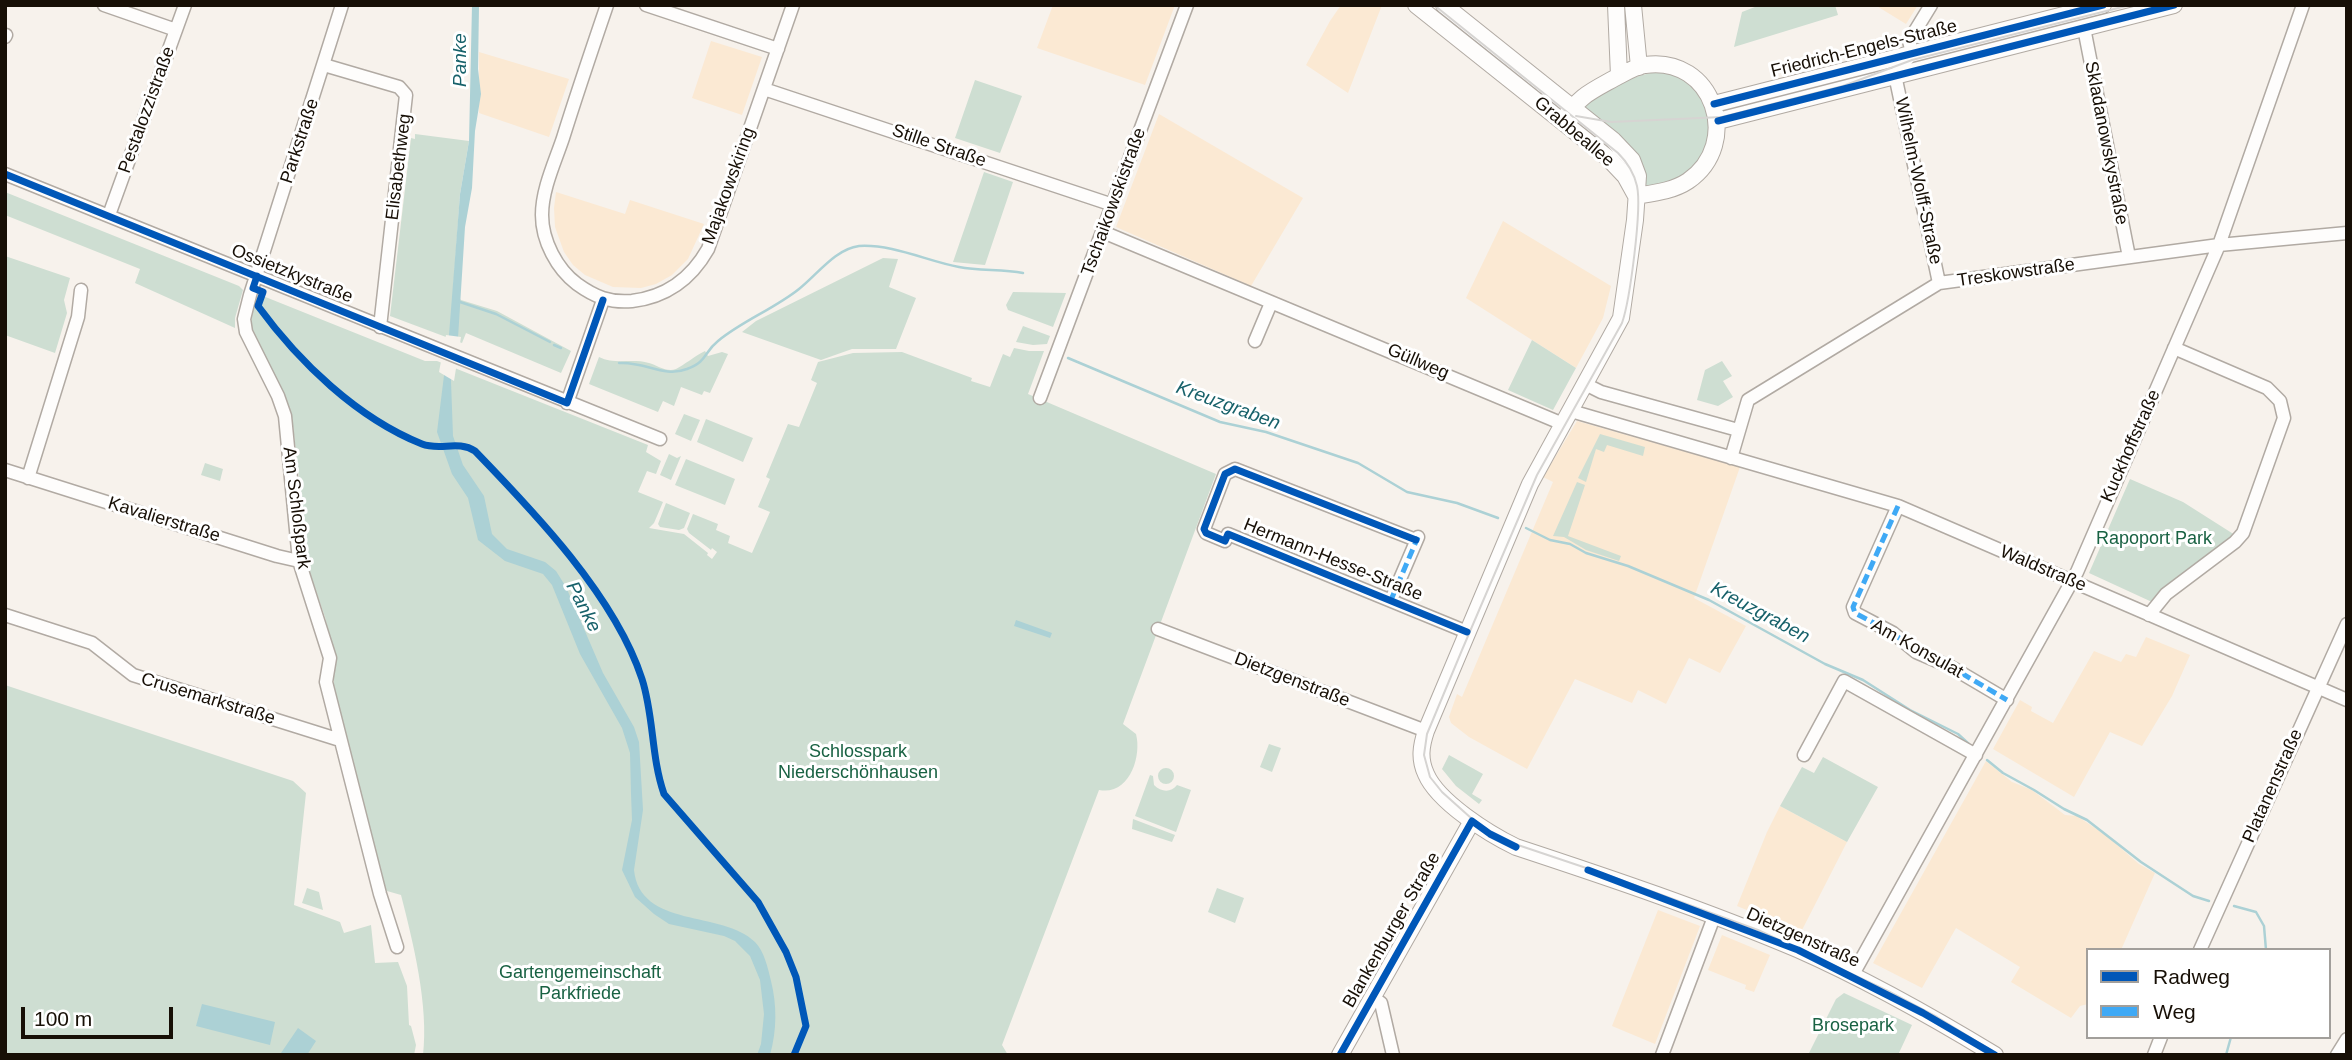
<!DOCTYPE html>
<html>
<head>
<meta charset="utf-8">
<style>
	body { margin:0 }
	#map { position:relative; width:2352px; height:1060px; overflow:hidden; background:#f7f2ec; font-family:Arial,sans-serif }
	canvas { display:block }
	.frame { position:absolute; inset:0; border:7px solid #170f06; pointer-events:none }
	.legend { position:absolute; left:2086px; top:948px; width:245px; height:91px; box-sizing:border-box; background:#fff; border:2px solid #a29f9b; margin:0; padding:9px 12px; list-style:none; font-size:21px; color:#170f06 }
	.legend li { display:flex; align-items:center; gap:14px; height:35px }
	.legend b { width:35px; border:2px solid #a29f9b }
	.scale { position:absolute; left:21px; top:1007px; width:152px; height:32px; box-sizing:border-box; border:4px solid #170f06; border-top:0; padding-left:9px; font-size:21px; line-height:24px; white-space:nowrap; color:#170f06; -webkit-text-stroke:5px #fff; paint-order:stroke }
</style>
</head>
<body>
<div id="map">
<canvas width="2352" height="1060"></canvas>
<div class="frame"></div>
<ul class="legend">
<li><b style="height:9px;background:#0057b8"></b>Radweg</li>
<li><b style="height:9px;background:#3fa9f5"></b>Weg</li>
</ul>
<div class="scale">100 m</div>
</div>
<script>
const context = document.querySelector('canvas').getContext('2d');
context.lineJoin = 'round';
function fillPath(path, color) { context.fillStyle = color; context.fill(path, 'evenodd'); }
function strokePath(path, color, width, dash) { context.strokeStyle = color; context.lineWidth = width; context.lineCap = dash ? 'butt' : 'round'; context.setLineDash(dash || []); context.stroke(path); }
function label(font, color, halo, rows, align = 'center') {
  context.font = font + ' Arial,sans-serif'; context.lineWidth = 6; context.setLineDash([]); context.textBaseline = 'middle'; context.strokeStyle = halo; context.fillStyle = color; for (const [text, x, y, turn = 0] of rows) {
    context.save(); context.translate(x, y); context.rotate((+turn || 0) * Math.PI / 180); context.textAlign = isNaN(turn) ? turn : align; if (halo) context.strokeText(text, 0, 0); context.fillText(text, 0, 0); context.restore();
  }
}
const built = new Path2D(`
	M1053 5H1175L1145 85 1037 48Z
	M1341 5H1382L1348 93 1306 65 1330 21Z
	M1875 5H1918L1906 24Z
	M711 41 762 57 742 115 692 98Z
	M479 52 569 79 549 137 479 113Z
	M1159 114 1303 198 1251 286 1116 227Z
	M556 192 625 214 630 200 704 224 688 259 672 275 656 284 641 288 613 287 585 275 573 265 564 252 555 227 554 208Z
	M1503 221 1611 286 1603 318 1576 368 1466 298Z
	M1577 421 1740 467 1694 598 1746 626 1720 673 1689 658 1666 704 1638 690 1632 703 1575 679 1527 769 1469 737 1451 723 1449 717 1457 694 1462 697 1553 482 1543 477Z
	M2146 637 2190 655 2172 696 2142 746 2110 732 2074 797 1993 749 2020 700 2032 707 2031 711 2053 723 2094 651 2121 662 2126 654 2136 657Z
	M1986 761 2012 782 2032 790 2065 815 2077 816 2107 836 2139 864 2155 873 2121 950H2088V1004L2080 1006 2071 1018 2011 982 2020 967 1956 928 1922 988 1873 963Z
	M1780 806 1847 842 1801 932 1737 906 1767 832Z
	M1658 910 1700 926 1655 1044 1612 1026Z
	M1722 935 1770 955 1754 992 1745 989 1746 985 1708 970Z`);
const green = new Path2D(`
	M1760 5H1835L1838 15 1734 47 1742 12Z
	M1664 71 1687 81 1702 96 1712 125 1702 160 1678 182 1649 188 1584 106C1602 88 1639 73 1664 71Z
	M975 80 1022 96 1000 153 955 138Z
	M415 134 469 141 460 194 453 292 461 300 497 311 571 351 561 373 466 333 462 343 390 316 411 138 415 139Z
	M984 172 1013 182 985 265 953 262Z
	M5 192 239 286 243 290 235 318V328L135 283 140 269 5 215Z
	M5 256 70 278 64 300 67 313 55 353 5 335Z
	M883 258 898 259 889 287 916 298 896 349H852L821 360 742 332 756 321Z
	M1013 292 1066 293 1053 327 1008 310 1006 305Z
	M258 294 425 361H437L648 445 646 452 661 461 656 474 647 471 638 492 663 502 654 523 649 528 684 534 708 553 707 555 712 559 717 552 712 548 711 550 689 533 687 529 693 514 718 524 716 530 730 536 728 543 752 553 770 512 758 507 770 479 766 477 788 424 799 427 817 383 811 380 818 362 853 353 902 352 972 378 971 381 990 387 1003 354 1010 357 1014 348 1029 351H1044L1028 394 1216 474 1123 724 1136 734C1142 757 1129 796 1099 790L1002 1045 1008 1055H423C429 1006 413 942 401 895L387 891 382 883 334 686V656L325 617 305 559V530L292 417 252 333 251 315Z
	M1023 326 1050 336 1047 344 1033 345 1016 342Z
	M1532 340 1576 368 1553 410 1508 390Z
	M705 351 708 356 722 352 728 354 710 393 704 391 702 395 681 387 674 406 663 401 658 412 589 384 599 357C615 365 632 358 649 363 657 365 667 373 676 369 684 365 695 356 705 351Z
	M1722 361 1732 376 1723 381 1733 397 1718 406 1697 400 1705 370Z
	M684 414 700 420 691 441 675 434Z
	M706 419 753 438 743 462 697 442Z
	M1600 434 1645 447 1643 456 1607 445 1604 452 1596 449 1586 482 1578 478Z
	M669 454 677 458 681 456 671 480 660 475Z
	M686 459 735 479 725 505 675 485Z
	M205 463 223 469 220 481 201 475Z
	M2130 479 2183 502 2235 535 2171 583 2152 602 2089 573Z
	M1577 482 1585 485 1568 536 1621 556 1619 561 1586 550 1564 537 1553 536Z
	M666 503 690 513 684 528 679 530 660 527 658 524Z
	M5 685 293 781 306 793 294 905 340 922 344 933 371 925 375 963 398 962 407 986 409 1025 411 1026 416 1045 414 1055H5Z
	M1269 744 1281 748 1272 772 1260 767Z
	M1449 755 1483 774 1472 794 1482 800 1479 804 1456 786 1442 769Z
	M1823 757 1878 787 1847 842 1780 806 1802 767 1814 773Z
	M1158 776a8 8 0 1 1 16 0a8 8 0 1 1-16 0Z
	M1150 775 1153 776 1154 785C1161 792 1171 793 1177 785L1191 790 1176 832 1135 816Z
	M1133 819 1175 835 1172 842 1132 829Z
	M307 888 319 892 323 910 302 903Z
	M1217 888 1244 898 1235 923 1208 912Z
	M1844 993 1912 1025 1898 1055H1808L1836 999Z`);
const water = new Path2D(`
	M472 5 479 7 478 69 481 94 475 131 472 188 465 227 458 338 451 381 453 436 463 465 484 496 492 534 507 549 545 562 556 571 566 587 603 673 634 727 639 742 643 810 634 870C640 929 723 910 755 942 764 951 768 968 771 981 777 1005 777 1030 770 1055H757L761 1044 764 1014 760 980 750 956 735 941 724 936 669 924 654 914 635 897 622 870 632 820 631 794 630 753 622 728 580 654 552 585 543 574 505 561 478 540 468 498 452 474 437 432 449 335 460 194 469 141Z
	M1016 620 1052 633 1050 638 1014 626Z
	M202 1004 275 1022 270 1045 196 1026Z
	M298 1028 316 1041 307 1055H283L281 1053Z`);
const pier = new Path2D(`
	M446 335 461 337 454 381 439 372Z`);
const stream = new Path2D(`
	M457 301 496 314 550 342
	M554 345 561 348
	M1068 358 1220 422 1266 432 1358 463 1407 492 1457 503 1498 518
	M619 363C645 361 663 378 687 369 708 361 703 353 718 341 742 321 774 309 799 289 817 275 835 249 859 246 893 244 927 261 959 267 980 271 1002 269 1023 273
	M1526 528 1550 540 1570 544 1586 553 1628 566 1709 600 1825 664 1863 680 1910 710 1958 734 1969 744
	M1987 760 2003 773 2034 790 2064 809 2087 820 2141 862 2193 896 2209 901
	M2234 906 2256 912 2264 926 2266 950
	M2226 1055 2231 1037`);
const minor = new Path2D(`
	M104 5 176 30
	M342 5 250 295 244 319 246 332 278 396 285 416 299 561 330 658 326 682 380 894 397 947
	M607 5C592 49 577 93 563 138 555 162 542 189 542 215 542 241 557 269 577 284 595 297 610 303 632 301 666 297 691 279 708 249L793 5
	M646 5 778 49
	M1931 5 1909 41 1912 53 1895 75 1939 283
	M2084 28 2129 257
	M5 37 6 35
	M324 65 399 87 406 95 380 327
	M764 89 1113 205
	M5 174 660 439
	M109 215 185 5
	M1103 232 1563 424
	M1255 341 1271 303
	M1585 384 1601 392 1738 430
	M1040 398 1187 5
	M567 403 603 300
	M1571 411 1898 506 2347 700
	M1731 458 1748 400 1939 283 2219 245 2347 233
	M5 470 277 556 299 561
	M28 478 78 317 81 290
	M1898 506 1853 607 1855 613 1893 633 1916 652 1951 667 2007 700
	M1416 540 1235 469 1225 474 1204 529 1206 533 1225 541 1228 534 1467 632
	M1391 600 1418 537
	M5 615 92 643 133 675 340 740
	M2149 615 2166 594 2235 542 2243 533 2284 418 2280 401 2267 388 2174 348
	M1158 629 1426 731
	M1804 755 1844 681 1976 755
	M2200 950 2347 624
	M1852 976 2077 572 2219 245 2303 5
	M1372 997 1381 1003 1393 1055
	M1662 1055 1714 917
	M2154 1055 2161 1037
	M2337 1055 2347 1039`);
const major = new Path2D(`
	M1416 5 1608 158 1625 176 1636 196
	M1444 5 1613 140 1632 160 1638 176 1635 220 1621 318 1530 484 1426 731C1421 746 1419 759 1426 774 1438 802 1489 834 1516 847 1610 878 1705 910 1797 949 1865 979 1931 1016 1995 1055
	M1616 5 1619 76
	M1633 5 1639 67
	M1714 104 2103 5
	M1562 121C1581 95 1588 93 1615 78 1625 73 1634 67 1645 65 1713 55 1743 143 1688 181 1673 191 1654 193 1636 196
	M1718 121 2174 5
	M1340 1055 1472 821`);
const tram = new Path2D(`
	M1434 5 1618 153C1627 162 1634 173 1637 186 1642 209 1630 300 1622 323L1537 475 1462 650 1427 734 1424 755 1430 777 1442 792 1471 818 1491 833 1509 842 1607 875 1758 930 1888 991 1937 1017 1999 1055
	M1576 116 1611 122 1722 117 1843 86 1912 60 2130 5`);
const quiet = new Path2D(`
	M1898 506 1853 607 1855 613 1893 633 1916 652 1951 667 2007 700
	M1391 600 1418 537`);
const cycleway = new Path2D(`
	M1714 104 2103 5
	M1718 121 2174 5
	M5 174 567 403 603 300
	M257 276 253 288 263 292 258 306C299 362 357 418 422 444 440 451 458 440 475 451 534 512 615 596 642 679 654 716 651 757 664 794L758 902 786 952 796 977 806 1026 794 1055
	M1416 540 1235 469 1225 474 1204 529 1206 533 1225 541 1228 534 1467 632
	M1588 870 1798 950 1923 1013 1995 1055
	M1340 1055 1472 821 1490 834 1516 847`);
const streetNames = [
	["Friedrich-Engels-Straße",1864,49,-14],
	["Pestalozzistraße",147,110,-70],
	["Grabbeallee",1574,132,40],
	["Parkstraße",300,141,-72],
	["Skladanowskystraße",2106,143,79],
	["Stille Straße",939,146,19],
	["Elisabethweg",399,167,-83],
	["Wilhelm-Wolff-Straße",1918,181,78],
	["Majakowskiring",729,186,-70],
	["Tschaikowskistraße",1114,202,-70],
	["Treskowstraße",2016,273,-8],
	["Ossietzkystraße",292,274,22],
	["Güllweg",1418,362,23],
	["Kuckhoffstraße",2131,446,-66],
	["Am Schloßpark",296,508,83],
	["Kavalierstraße",164,520,17],
	["Hermann-Hesse-Straße",1333,560,22],
	["Waldstraße",2043,569,23],
	["Am Konsulat",1917,649,29],
	["Dietzgenstraße",1292,680,21],
	["Crusemarkstraße",208,699,17],
	["Platanenstraße",2273,786,-66],
	["Blankenburger Straße",1392,930,-60],
	["Dietzgenstraße",1803,938,24]
];
const parkNames = [
	["Rapoport Park",2154,539],
	["Schlosspark",858,752],
	["Niederschönhausen",858,773],
	["Gartengemeinschaft",580,973],
	["Parkfriede",580,994],
	["Brosepark",1853,1026]
];
const waterNames = [
	["Panke",461,60,-90],
	["Kreuzgraben",1228,406,20],
	["Panke",583,607,63],
	["Kreuzgraben",1760,613,28]
];
fillPath(built, '#fbe9d3');
fillPath(green, '#ceded2');
fillPath(water, '#acd1d5');
fillPath(pier, '#f7f2ec');
strokePath(stream, '#acd1d5', 2.5);
strokePath(minor, '#b1aaa3', 15);
strokePath(major, '#b1aaa3', 18);
strokePath(minor, '#fefdfc', 12);
strokePath(major, '#fefdfc', 16);
strokePath(tram, '#d6d4d2', 2);
strokePath(quiet, '#3fa9f5', 5, [10, 5]);
strokePath(cycleway, '#0057b8', 7);
label('18px', '#170f06', '#fff', streetNames);
label('18px', '#196243', '#fff', parkNames);
label('italic 19px', '#17616a', '#fff', waterNames);
</script>
</body>
</html>
